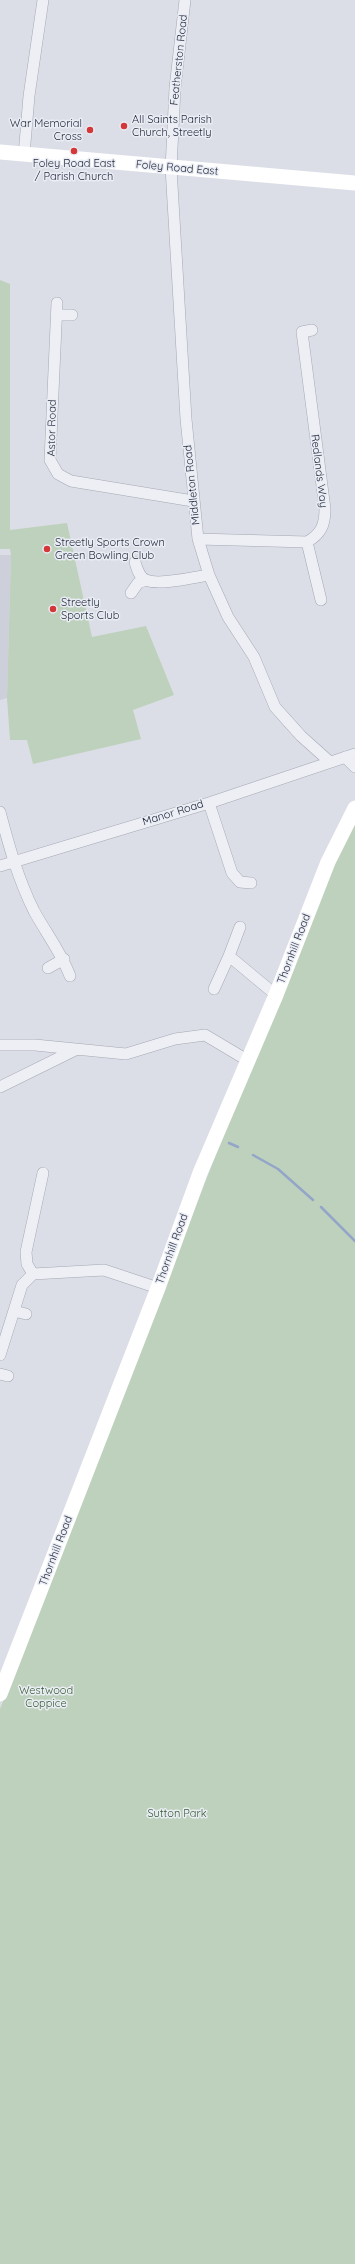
<!DOCTYPE html>
<html>
<head>
<meta charset="utf-8">
<style>
	body { margin:0 }
	canvas { display:block; background:#dbdee6 }
</style>
</head>
<body>
<canvas width="355" height="2264"></canvas>
<script>
const context = document.querySelector('canvas').getContext('2d');
context.lineJoin = 'round';
function fillPath(path, color) { context.fillStyle = color; context.fill(path, 'evenodd'); }
function strokePath(path, color, width, dash) { context.strokeStyle = color; context.lineWidth = width; context.lineCap = dash ? 'butt' : 'round'; context.setLineDash(dash || []); context.stroke(path); }
function label(font, color, halo, rows, align = 'center') {
  context.font = font + ' Quicksand,sans-serif'; context.lineWidth = 3; context.setLineDash([]); context.textBaseline = 'middle'; context.strokeStyle = halo; context.fillStyle = color; for (const [text, x, y, turn = 0] of rows) {
    context.save(); context.translate(x, y); context.rotate((+turn || 0) * Math.PI / 180); context.textAlign = isNaN(turn) ? turn : align; if (halo) context.strokeText(text, 0, 0); context.fillText(text, 0, 0); context.restore();
  }
}
const built = new Path2D(`
	M0 555H11L7 698 0 700Z`);
const green = new Path2D(`
	M0 280 10 284V530L67 523 92 637 146 626 174 695 133 710 141 739 33 764 27 740H10L7 698 11 555 10 549H0Z
	M355 818V2264H0V1709L280 990Z`);
const stream = new Path2D(`
	M229 1143 238 1147
	M253 1155 278 1169 313 1200
	M321 1207 355 1241`);
const street = new Path2D(`
	M185 0 175 88 171 168 186 419 198 539 209 575 228 617 254 657 275 707 301 736 330 762
	M24 155 29 96 43 0
	M57 303 50 460 58 474 71 481 193 501
	M56 315H72
	M198 539 307 542C321 534 325 525 325 509L302 332 312 330
	M307 542 321 600
	M135 562C137 569 139 577 146 580 159 586 195 577 209 575
	M131 593 138 583 146 580
	M345 757 355 767
	M209 803 232 873 240 882 251 883
	M0 812C9 846 18 879 34 911 46 933 61 952 70 976
	M0 866 209 803 355 754
	M229 956 240 927
	M48 968 64 959
	M214 989 229 956 276 995
	M0 1045H35L126 1054 175 1039 205 1035 247 1060
	M0 1087 75 1050
	M33 1274 27 1264 26 1252 43 1173
	M14 1311 26 1314
	M0 1355 22 1285 33 1274 104 1270 158 1288
	M0 1374 8 1376`);
const secondary = new Path2D(`
	M0 152 355 183
	M0 1694 158 1288 200 1173 276 995 328 862 355 808`);
const markers = [
	[124,126,4,"#d43738"],
	[90,130,4,"#d43738"],
	[74,151,4,"#d43738"],
	[47,549,4,"#d43738"],
	[53,609,4,"#d43738"]
];
const streetNames = [
	["Featherston Road",179,60,-84],
	["Foley Road East",177,168,5],
	["Astor Road",52,428,-89],
	["Redlands Way",319,471,83],
	["Middleton Road",192,485,-96],
	["Manor Road",173,813,-17],
	["Thornhill Road",294,949,-69],
	["Thornhill Road",172,1249,-70],
	["Thornhill Road",56,1551,-69]
];
const poiNames = [
	["All Saints Parish",132,120],
	["Church, Streetly",132,133],
	["War Memorial",82,124,"right"],
	["Cross",82,137,"right"],
	["Foley Road East",74,164,"center"],
	["/ Parish Church",74,177,"center"],
	["Streetly Sports Crown",55,543],
	["Green Bowling Club",55,556],
	["Streetly",61,603],
	["Sports Club",61,616]
];
const parkNames = [
	["Westwood",46,1691],
	["Coppice",46,1704],
	["Sutton Park",177,1814]
];
fillPath(built, '#cdd0db');
fillPath(green, '#bed1bc');
strokePath(stream, '#93a5c9', 2.5);
strokePath(street, '#a4a8b3', 12);
strokePath(street, '#eeeff5', 11);
strokePath(secondary, '#fff', 15);
for (const [x, y, r, color] of markers) { const dot = new Path2D(); dot.arc(x, y, r, 0, 2 * Math.PI); context.fillStyle = color; context.fill(dot); strokePath(dot, '#eaedf4', 1.5); }
label('11px', '#242a3d', '#eaedf4', streetNames);
label('11px', '#242a3d', '#eaedf4', poiNames, 'left');
label('11px', '#335931', '#eaedf4', parkNames);
</script>
</body>
</html>
